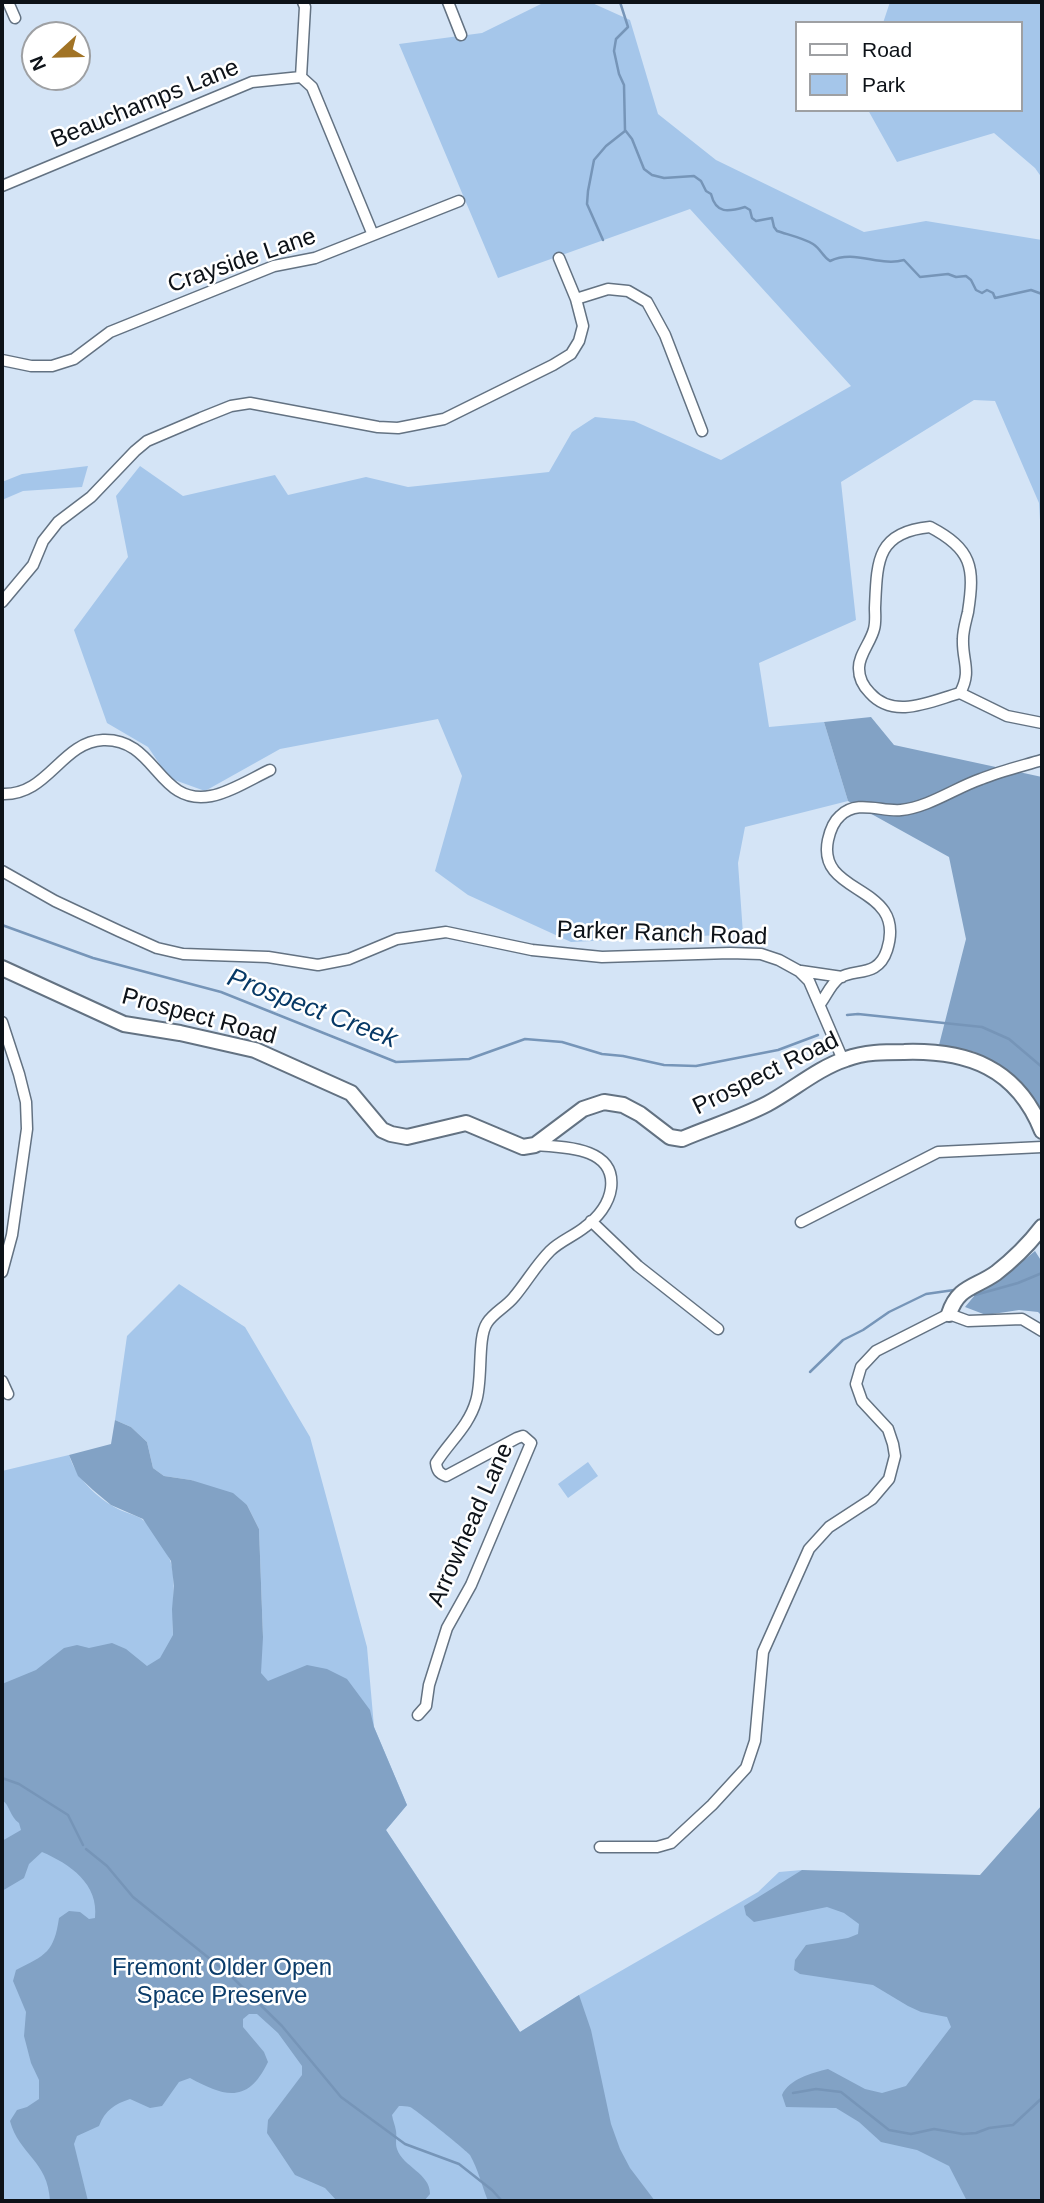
<!DOCTYPE html>
<html>
<head>
<meta charset="utf-8">
<style>
	body { margin:0 }
	#map { position:relative; width:1044px; height:2203px; overflow:hidden; background:#d4e4f6; font-family:Helvetica,sans-serif }
	canvas { display:block }
	.frame { position:absolute; inset:0; border:4px solid #0d1218; pointer-events:none }
	.legend { position:absolute; left:795px; top:21px; width:228px; height:91px; box-sizing:border-box; background:#fff; border:2px solid #9ea0a3; margin:0; padding:9px 12px; list-style:none; font-size:21px; color:#0d1218 }
	.legend li { display:flex; align-items:center; gap:14px; height:35px }
	.legend b { width:35px; border:2px solid #9ea0a3 }
	.north { position:absolute; left:21px; top:21px; width:70px; height:70px; box-sizing:border-box; background:#fff; border:2px solid #9ea0a3; border-radius:50%; rotate:248deg; font-size:19px; font-weight:700; line-height:28px; text-align:center; color:#0d1218 }
	.north::after { content:''; display:block; margin:auto; width:24px; height:32px; background:#a17325; clip-path:polygon(50% 0,100% 100%,50% 72%,0 100%) }
</style>
</head>
<body>
<div id="map">
<canvas width="1044" height="2203"></canvas>
<div class="frame"></div>
<ul class="legend">
<li><b style="height:9px;background:#fff"></b>Road</li>
<li><b style="height:19px;background:#a5c6ea"></b>Park</li>
</ul>
<div class="north">N</div>
</div>
<script>
const context = document.querySelector('canvas').getContext('2d');
context.lineJoin = 'round';
function fillPath(path, color) { context.fillStyle = color; context.fill(path, 'evenodd'); }
function strokePath(path, color, width, dash) { context.strokeStyle = color; context.lineWidth = width; context.lineCap = dash ? 'butt' : 'round'; context.setLineDash(dash || []); context.stroke(path); }
function label(font, color, halo, rows, align = 'center') {
  context.font = font + ' Helvetica,sans-serif'; context.lineWidth = 5; context.setLineDash([]); context.textBaseline = 'middle'; context.strokeStyle = halo; context.fillStyle = color; for (const [text, x, y, turn = 0] of rows) {
    context.save(); context.translate(x, y); context.rotate((+turn || 0) * Math.PI / 180); context.textAlign = isNaN(turn) ? turn : align; if (halo) context.strokeText(text, 0, 0); context.fillText(text, 0, 0); context.restore();
  }
}
const green = new Path2D(`
	M545 2H590L630 20 658 114 716 160 864 232 926 221 1042 240V553L1039 503 995 401 974 400 841 482 856 620 759 663 769 727 824 722 848 801 745 827 738 863 743 934 571 942 468 895 435 871 462 776 438 719 280 749 205 791 169 778 148 747 107 723 74 630 128 557 116 496 140 466 183 496 275 475 288 495 366 477 408 487 549 472 572 432 595 417 634 421 721 460 851 386 690 209 498 278 399 44 482 33Z
	M890 2H1042V178L1035 168 994 133 897 162 868 110H1021V23H883Z
	M88 466 82 487 23 491 2 500V482L22 474Z
	M179 1284 245 1327 310 1437 367 1647 374 1727 407 1805 386 1830 520 2032 579 1995 758 1892 779 1872 802 1870 905 1889 1042 2201H2V1471L69 1455C76 1478 97 1498 118 1509 126 1513 137 1515 143 1520 151 1526 166 1550 170 1560 177 1577 172 1615 173 1635L263 1637 259 1529 247 1505 191 1480 164 1476 153 1468 147 1442 131 1427 115 1420 127 1336Z
	M588 1462 598 1476 568 1498 558 1484Z`);
const forest = new Path2D(`
	M871 717 894 745 1042 777V1115L1010 1072 975 1052 939 1045 966 939 949 857 848 801 824 722Z
	M1035 1251 1042 1262V1316L1038 1312 1019 1310 986 1315 965 1307 980 1289 1006 1275Z
	M115 1420 131 1427 147 1442 153 1468 164 1476 191 1480 233 1493 247 1505 259 1529 263 1637 261 1673 268 1681 307 1665 327 1669 347 1679 370 1710 374 1727 407 1805 386 1830 520 2032 579 1995 591 2030 611 2124 620 2149 630 2168 655 2201H488C482 2186 478 2169 470 2155 467 2151 415 2109 410 2107 407 2106 403 2106 399 2106L392 2115C393 2121 395 2125 396 2131 397 2137 395 2143 397 2149 403 2167 430 2173 430 2194L424 2201H337L325 2188 295 2175 267 2133 268 2120 302 2075V2066L278 2033 257 2014H249L243 2019V2027L264 2052 268 2062C248 2104 225 2097 190 2078L179 2082 162 2106 150 2108 130 2099C115 2104 105 2110 99 2126L77 2136 74 2144 88 2201H50C48 2160 19 2155 10 2121L17 2110 27 2107 39 2099V2080L31 2063 24 2036 26 2012 13 1981 16 1970C46 1955 54 1952 59 1918L69 1911 80 1912 89 1919 95 1918C99 1884 70 1864 42 1852L29 1864 24 1878 2 1891V1841L21 1830 19 1823C10 1817 10 1805 2 1800V1684L36 1670 64 1648 77 1645 89 1648 112 1643 126 1649 147 1666 160 1658 173 1635 172 1609 174 1586 171 1561 143 1519 111 1505 93 1490 78 1476 69 1455 111 1444Z
	M1042 1805V2201H967L949 2166 917 2150 881 2142 859 2122 836 2108 786 2107 782 2095C789 2079 812 2073 828 2069L865 2089 882 2093 906 2086 951 2027 947 2017 921 2012 908 2006 873 1985 800 1974 794 1970 795 1960 806 1945 848 1938 858 1934 859 1924 844 1913 827 1907 754 1922 746 1915 744 1906 802 1870 980 1875Z`);
const stream = new Path2D(`
	M620 2 628 27 616 39 614 51 619 74 624 85 625 130 632 139 644 169 652 175 664 178 694 176 701 181 706 191 711 194C716 214 728 212 745 207L750 210 752 218 756 221 772 218 774 227 777 231C789 235 803 238 813 244 821 249 822 256 830 261 855 249 879 267 904 260L920 277 948 274 956 277 966 276 971 280 976 290 982 293 987 290 993 293 995 298 1031 290 1042 294
	M603 240 587 204 588 191 594 160 606 146 625 131
	M2 925 93 958 221 992 396 1062 469 1059 525 1039 562 1042 602 1054 623 1056 664 1065 696 1066 778 1050 818 1035
	M847 1015 858 1014 982 1027 1009 1039 1042 1067
	M2 1125V1136
	M975 1295 1018 1283 1042 1273
	M810 1372 843 1340 863 1330 889 1312 926 1294 954 1290
	M2 1778 19 1784 68 1815 83 1845
	M86 1849 107 1866 133 1897 230 1975 282 2026 341 2097 405 2144 459 2164 492 2190 502 2201
	M793 2093 816 2089 841 2092 889 2130 911 2134 934 2129 963 2134 976 2133 989 2128 1013 2125 1042 2098`);
const street = new Path2D(`
	M8 2 15 18
	M448 2 461 35
	M301 77 305 7 303 2
	M2 186 252 82 301 77 312 87 373 235
	M576 299 608 289 628 291 647 302 665 335 702 431
	M2 360 31 366H52L74 359 110 332 274 266 315 258 459 201
	M930 527C972 549 975 567 968 612 966 621 963 630 963 639 962 661 972 671 960 693 931 701 894 720 870 693 864 687 859 678 859 669 858 656 871 642 874 629 876 622 875 614 875 608 877 562 876 532 930 527Z
	M2 602 33 565 43 541 58 522 91 497 135 451 147 441 201 418 231 406 250 403 378 427 398 428 444 419 553 365 571 354 579 341 583 326 576 299 559 258
	M960 693 1007 716 1042 723
	M2 794C48 796 61 742 103 740 157 738 157 806 211 796 229 793 253 778 270 770
	M2 871 55 901 119 931 157 948 183 954 268 957 318 965 349 959 397 939 446 932 532 950 602 957 730 953 761 954 779 960 799 971 809 981 843 1060
	M801 971 842 977
	M820 1004C826 996 831 984 839 978 855 968 878 978 887 950 908 883 816 897 828 840 830 831 833 822 840 816 857 799 881 812 901 810 929 807 955 788 981 779 1001 771 1022 766 1042 760
	M2 1022 19 1074 26 1102 27 1129 12 1235 2 1272
	M591 1221 638 1266 718 1329
	M801 1222 938 1152 1042 1147
	M2 1381 8 1394
	M418 1715 426 1706 429 1685 447 1628 471 1585 531 1443 523 1436 517 1438 446 1476C439 1473 437 1471 436 1463 449 1442 469 1426 476 1401 483 1380 477 1338 487 1323 493 1313 506 1307 514 1297 526 1283 536 1265 550 1251 560 1241 574 1236 585 1227 597 1218 609 1204 611 1188 616 1147 564 1147 535 1145
	M600 1847H657L671 1843 712 1805 746 1768 755 1741 763 1652 809 1549 829 1527 872 1499 889 1479 895 1456 893 1444 888 1429 862 1401 856 1384 861 1367 876 1351 949 1314 968 1321 1022 1319 1042 1331`);
const secondary = new Path2D(`
	M2 968 124 1024 180 1033 255 1050 351 1093 382 1130 391 1134 407 1137 466 1123 523 1147 535 1145 583 1109 604 1102 623 1105 640 1114 670 1137 682 1139C710 1127 740 1118 767 1104 793 1090 818 1068 846 1059 865 1052 884 1052 904 1052 968 1050 1017 1068 1042 1131
	M949 1314C958 1286 975 1288 996 1273 1014 1259 1029 1244 1042 1227`);
const streetNames = [
	["Beauchamps Lane",145,104,-22],
	["Crayside Lane",242,261,-19],
	["Parker Ranch Road",662,934,2],
	["Prospect Road",199,1017,15],
	["Prospect Road",766,1074,-26],
	["Arrowhead Lane",471,1525,-66]
];
const parkNames = [
	["Fremont Older Open",222,1968],
	["Space Preserve",222,1996]
];
const waterNames = [
	["Prospect Creek",312,1009,21]
];
fillPath(green, '#a5c6ea');
fillPath(forest, '#82a2c5');
strokePath(stream, '#7695b8', 2.5);
strokePath(street, '#637282', 13);
strokePath(secondary, '#637282', 18);
strokePath(street, '#fff', 10);
strokePath(secondary, '#fff', 14);
label('24px', '#0d1218', '#fff', streetNames);
label('24px', '#0b3c6a', '#fff', parkNames);
label('italic 26px', '#073966', '#fff', waterNames);
</script>
</body>
</html>
